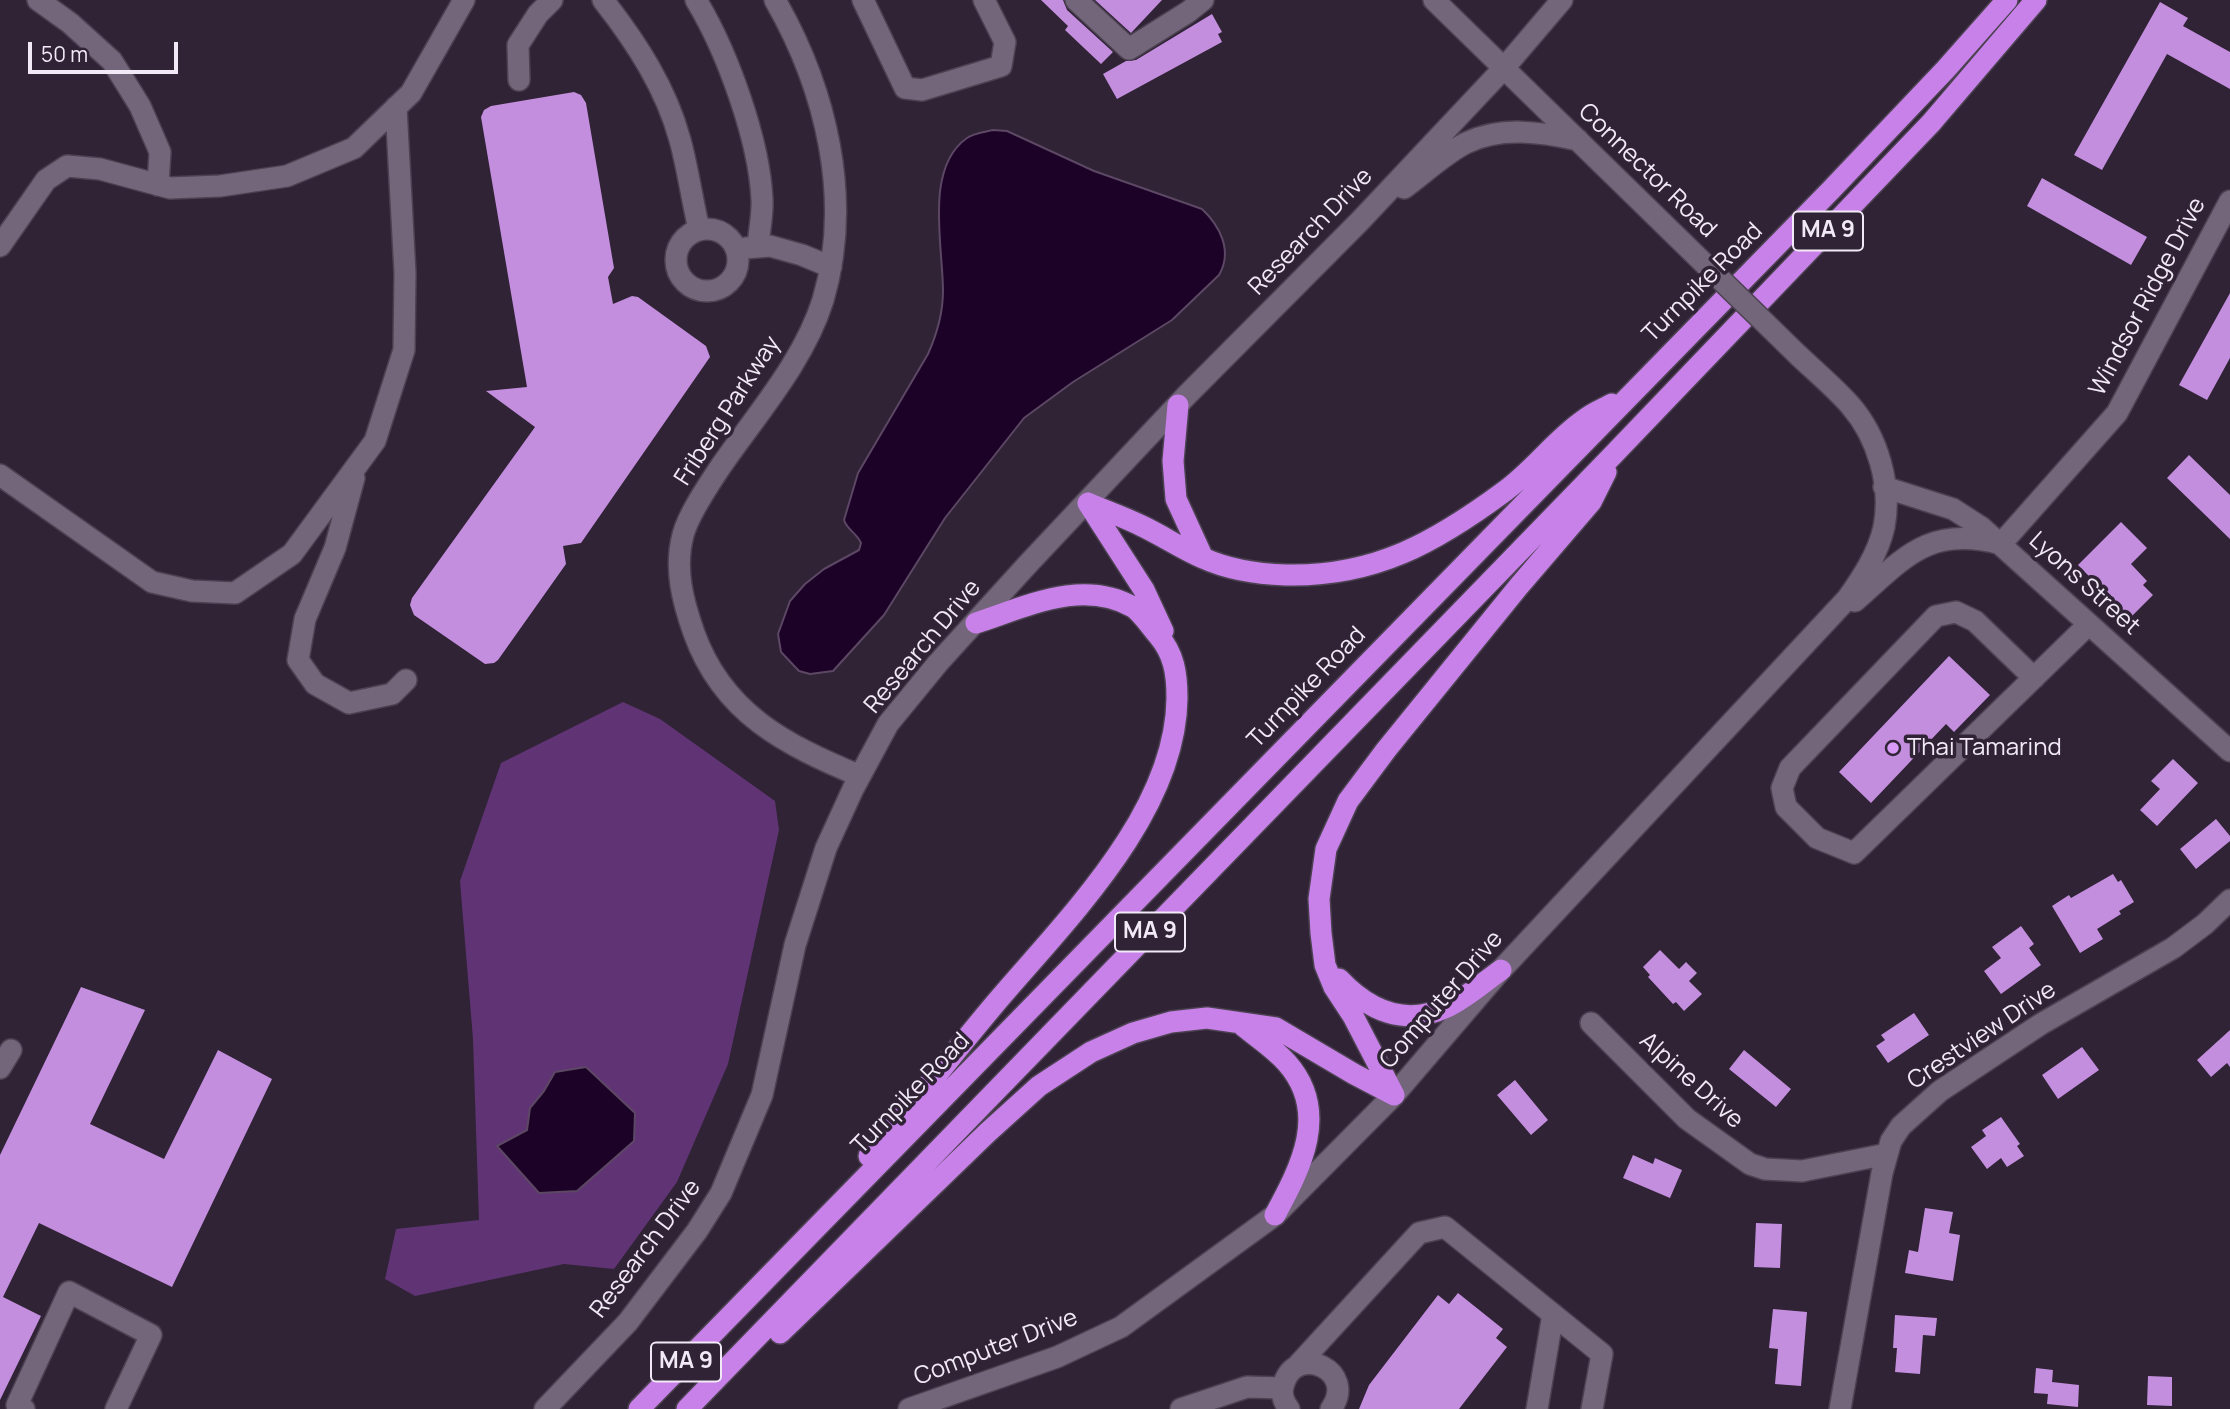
<!DOCTYPE html>
<html>
<head>
<meta charset="utf-8">
<style>
	body { margin:0 }
	#map { position:relative; width:2230px; height:1409px; overflow:hidden; background:#2f2335; font-family:Manrope,sans-serif }
	canvas { display:block }
	.scale { position:absolute; left:28px; top:42px; width:150px; height:32px; box-sizing:border-box; border:4px solid #f1e9f6; border-top:0; padding-left:9px; font-size:21px; line-height:24px; white-space:nowrap; color:#f1e9f6; -webkit-text-stroke:5px #2f2335; paint-order:stroke }
</style>
</head>
<body>
<div id="map">
<canvas width="2230" height="1409"></canvas>
<div class="scale">50 m</div>
</div>
<script>
const context = document.querySelector('canvas').getContext('2d');
context.lineJoin = 'round';
function fillPath(path, color) { context.fillStyle = color; context.fill(path, 'evenodd'); }
function strokePath(path, color, width, dash) { context.strokeStyle = color; context.lineWidth = width; context.lineCap = dash ? 'butt' : 'round'; context.setLineDash(dash || []); context.stroke(path); }
function label(font, color, halo, rows, align = 'center') {
  context.font = font + ' Manrope,sans-serif'; context.lineWidth = 7; context.setLineDash([]); context.textBaseline = 'middle'; context.strokeStyle = halo; context.fillStyle = color; for (const [text, x, y, turn = 0] of rows) {
    context.save(); context.translate(x, y); context.rotate((+turn || 0) * Math.PI / 180); context.textAlign = isNaN(turn) ? turn : align; if (halo) context.strokeText(text, 0, 0); context.fillText(text, 0, 0); context.restore();
  }
}
const green = new Path2D(`
	M623 702 660 719 775 801 779 830 728 1064 677 1182 614 1269 564 1264 415 1296 385 1279 396 1229 479 1220 473 1039 460 881 501 763Z`);
const water = new Path2D(`
	M993 130 1007 131 1094 171 1202 209C1220 226 1233 251 1219 275L1172 320 1073 382 1024 418 945 518 884 615 833 671 810 674 799 671 781 652 778 634 790 601 805 584 824 569 859 550 861 543C857 533 847 530 844 520L858 473 928 354C936 336 943 312 943 291 943 246 924 168 967 138 973 133 985 132 993 130Z
	M586 1067 635 1113 634 1141 577 1191 539 1193 497 1146 527 1130 530 1108 544 1091 555 1072Z`);
const building = new Path2D(`
	M1041 0H1063L1067 10 1113 52 1101 64 1065 30 1068 26Z
	M1095 0H1162L1131 33Z
	M2160 2 2188 18 2183 26 2230 52V89L2167 54 2102 170 2074 155Z
	M1212 14 1222 32 1218 34 1222 42 1117 99 1103 74 1126 61 1136 60Z
	M574 92 581 95 586 103 614 268 608 277 613 304 632 296 638 297 706 346 710 357 581 543 563 546 566 564 498 660 494 663 485 664 414 615 410 605 412 598 535 427 486 391 527 387 481 117 484 110 491 106Z
	M2042 178 2147 237 2131 265 2027 206Z
	M2230 293V358L2207 400 2179 385Z
	M2189 455 2230 495V539L2167 478Z
	M2121 522 2147 548 2131 564 2147 581 2143 585 2153 595 2130 618 2078 565Z
	M1949 656 1990 695 1954 732 1946 724 1871 803 1839 772Z
	M2173 759 2198 783 2157 826 2140 810 2160 789 2151 781Z
	M2216 819 2230 836V841L2196 869 2180 849Z
	M2113 874 2118 882 2121 880 2134 902 2119 911 2121 914 2097 929 2103 939 2080 953 2052 906 2069 895 2071 898Z
	M2021 926 2034 944 2029 948 2041 965 2001 994 1984 971 2001 958 1992 947Z
	M1660 950 1679 969 1686 962 1697 973 1689 981 1702 994 1684 1011 1676 1002 1673 1004 1648 977 1650 975 1643 967Z
	M81 987 145 1010 90 1124 164 1159 218 1050 272 1079 172 1287 39 1223 3 1297 41 1316 0 1400V1155Z
	M1914 1013 1929 1035 1888 1063 1876 1046 1885 1040 1881 1035Z
	M2230 1030V1067L2227 1063 2211 1077 2197 1060Z
	M2082 1047 2099 1070 2058 1099 2042 1075Z
	M1744 1050 1791 1089 1776 1107 1729 1069Z
	M1515 1080 1548 1120 1531 1135 1497 1095Z
	M2001 1117 2020 1144 2017 1146 2024 1156 2007 1167 2001 1158 1987 1169 1971 1147 1986 1136 1982 1130Z
	M1633 1155 1653 1164 1655 1158 1682 1170 1670 1198 1623 1178Z
	M1925 1208 1953 1212 1949 1233 1960 1235 1953 1281 1905 1273 1909 1250 1918 1252Z
	M1756 1223 1782 1224 1780 1268 1754 1267Z
	M1458 1293 1503 1329 1496 1338 1507 1347 1459 1409H1359L1369 1385 1438 1295 1449 1304Z
	M1773 1309 1807 1312 1801 1386 1775 1384 1778 1349 1769 1348Z
	M1895 1315 1937 1318 1935 1336 1923 1335 1920 1374 1895 1372 1897 1348H1893Z
	M2036 1368 2053 1370 2052 1382 2079 1385 2078 1407 2047 1404 2048 1394 2034 1393Z
	M2148 1376 2172 1377V1406L2147 1405Z`);
const minor = new Path2D(`
	M38 0 70 23 112 61 140 106 160 152 158 185
	M603 0C636 42 666 88 680 140 688 169 692 200 699 229
	M696 0C727 51 759 139 762 199 763 214 759 231 758 247
	M775 0C826 89 853 199 823 300 804 361 757 414 721 466 709 484 688 515 683 535 674 569 683 602 694 633 723 714 786 745 860 776
	M863 0 905 88 922 90 1001 66 1005 42 984 0
	M1076 0 1129 49 1188 12 1203 0
	M1434 0 1677 237
	M519 80 518 45 538 14 552 0
	M1404 188C1422 175 1447 152 1466 143 1501 126 1541 132 1578 140
	M676 260a31 31 0 1 1 62 0a31 31 0 1 1-62 0Z
	M0 246 46 180 67 166 100 169 170 188 220 186 287 176 354 148 411 93 464 0
	M746 248 770 246 802 255 831 267
	M0 475 152 582 192 591 235 593 292 554 375 441 404 350 405 273 396 107
	M354 478 335 548 305 619 298 660 315 684 349 703 392 694 406 680
	M1884 487 1953 509 1981 527 2230 751
	M1855 601C1905 557 1929 525 2001 544L2117 413 2230 201
	M2034 678 1975 621 1956 612 1936 616 1790 768 1782 788 1786 807 1817 838 1854 853 2089 624
	M1591 1023 1687 1119 1750 1164 1765 1169 1802 1171 1887 1154
	M0 1068 11 1050
	M1297 1366 1419 1233 1445 1227 1602 1354 1592 1409
	M24 1409 17 1405 69 1292 151 1335 116 1409
	M545 1409 628 1322 697 1231 721 1193 762 1095 795 945 826 848 853 789 888 724 938 663 1028 564 1186 396 1360 221 1504 68 1562 0
	M909 1409 1057 1357 1121 1327 1275 1215 1394 1095 1501 970 1847 599C1862 578 1878 554 1884 527 1892 486 1878 437 1850 405 1835 388 1816 372 1799 356
	M1181 1409 1247 1387 1282 1388
	M1289 1409C1283 1401 1280 1393 1284 1383 1297 1343 1358 1371 1331 1409
	M1537 1409 1553 1314
	M1840 1409 1882 1173 1891 1141 1901 1126 1940 1091 2041 1024 2173 948 2205 924 2230 900`);
const highway = new Path2D(`
	M1178 405 1173 461 1176 499 1203 558
	M1088 503C1106 511 1124 517 1142 526 1163 536 1182 549 1203 558 1229 570 1258 574 1286 575 1375 577 1436 542 1505 491 1534 470 1555 440 1584 420 1592 413 1603 409 1612 404
	M1088 503 1144 590 1163 631
	M1339 979C1369 1011 1405 1027 1447 1007 1466 998 1484 982 1501 970
	M1241 1024C1256 1037 1274 1048 1287 1063 1330 1112 1301 1167 1275 1215
	M1394 1095 1353 1016 1334 987 1325 965 1321 933 1319 899 1326 849 1348 801 1386 750 1519 586 1591 502 1606 472
	M869 1156C912 1107 952 1055 994 1005 1065 921 1176 814 1177 698 1177 673 1174 654 1158 635 1150 626 1142 613 1133 607 1082 578 1026 607 976 623
	M780 1333 987 1133 1039 1086 1091 1052 1133 1033 1171 1022 1207 1018 1276 1028 1354 1074 1394 1095
	M639 1409 1831 190 1946 69 2007 0
	M687 1409 1613 455 1931 123 2036 0`);
const minorBridge = new Path2D(`
	M1677 237 1799 356`);
const markers = [
	[1893,748,7,"#d99af7"]
];
const shields = [
	[1828,231,70],
	[1150,932,70],
	[686,1362,70]
];
const shieldNames = [
	["MA 9",1828,231],
	["MA 9",1150,932],
	["MA 9",686,1362]
];
const streetNames = [
	["Connector Road",1647,171,44],
	["Research Drive",1311,232,-46],
	["Turnpike Road",1703,283,-45],
	["Windsor Ridge Drive",2148,297,-62],
	["Friberg Parkway",728,411,-57],
	["Lyons Street",2084,584,42],
	["Research Drive",923,647,-50],
	["Turnpike Road",1307,688,-46],
	["Computer Drive",1442,1000,-49],
	["Crestview Drive",1982,1036,-34],
	["Alpine Drive",1691,1081,42],
	["Turnpike Road",911,1094,-46],
	["Research Drive",646,1249,-53],
	["Computer Drive",996,1348,-21]
];
const poiNames = [
	["Thai Tamarind",1907,748]
];
fillPath(green, '#603474');
fillPath(water, '#1c0226');
strokePath(water, '#5c4764', 2);
fillPath(building, '#c48ede');
strokePath(minor, '#4b4151', 24);
strokePath(highway, '#4b4151', 24);
strokePath(minor, '#73657a', 21);
strokePath(highway, '#c881e8', 21);
strokePath(minorBridge, '#4b4151', 24, []);
strokePath(minorBridge, '#73657a', 21);
for (const [x, y, r, color] of markers) { const dot = new Path2D(); dot.arc(x, y, r, 0, 2 * Math.PI); context.fillStyle = color; context.fill(dot); strokePath(dot, '#2f2335', 2.5); }
for (const [x, y, w] of shields) { const box = new Path2D(); box.roundRect(x - w / 2, y - 19.5, w, 39, 5); context.fillStyle = '#2f2335'; context.fill(box); strokePath(box, '#f1e9f6', 2); }
label('bold 23px', '#f1e9f6', null, shieldNames);
label('24px', '#f1e9f6', '#2f2335', streetNames);
label('24px', '#f1e9f6', '#2f2335', poiNames, 'left');
</script>
</body>
</html>
